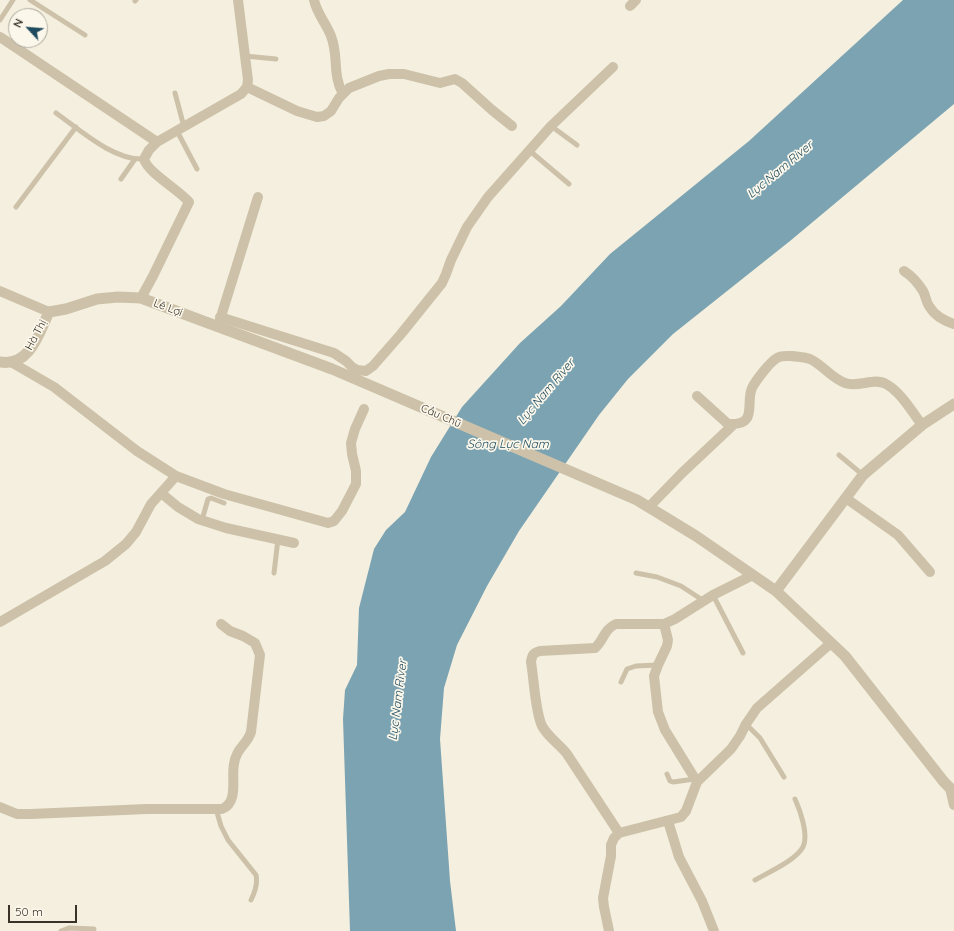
<!DOCTYPE html>
<html>
<head>
<meta charset="utf-8">
<style>
	body { margin:0 }
	#map { position:relative; width:954px; height:931px; overflow:hidden; background:#f4efde; font-family:Quicksand,sans-serif }
	canvas { display:block }
	.north { position:absolute; left:8px; top:8px; width:40px; height:40px; box-sizing:border-box; background:#fbf7eb; border:1px solid #aea89d; border-radius:50%; rotate:296deg; font-size:11px; font-weight:700; line-height:16px; text-align:center; color:#3a3229 }
	.north::after { content:''; display:block; margin:auto; width:14px; height:18px; background:#1d4a5d; clip-path:polygon(50% 0,100% 100%,50% 72%,0 100%) }
	.scale { position:absolute; left:8px; top:905px; width:69px; height:18px; box-sizing:border-box; border:2px solid #3a3229; border-top:0; padding-left:5px; font-size:12px; line-height:14px; white-space:nowrap; color:#3a3229; -webkit-text-stroke:3px #fbf7eb; paint-order:stroke }
</style>
</head>
<body>
<div id="map">
<canvas width="954" height="931"></canvas>
<div class="north">N</div>
<div class="scale">50 m</div>
</div>
<script>
const context = document.querySelector('canvas').getContext('2d');
context.lineJoin = 'round';
function fillPath(path, color) { context.fillStyle = color; context.fill(path, 'evenodd'); }
function strokePath(path, color, width, dash) { context.strokeStyle = color; context.lineWidth = width; context.lineCap = dash ? 'butt' : 'round'; context.setLineDash(dash || []); context.stroke(path); }
function label(font, color, halo, rows, align = 'center') {
  context.font = font + ' Quicksand,sans-serif'; context.lineWidth = 3.5; context.setLineDash([]); context.textBaseline = 'middle'; context.strokeStyle = halo; context.fillStyle = color; for (const [text, x, y, turn = 0] of rows) {
    context.save(); context.translate(x, y); context.rotate((+turn || 0) * Math.PI / 180); context.textAlign = isNaN(turn) ? turn : align; if (halo) context.strokeText(text, 0, 0); context.fillText(text, 0, 0); context.restore();
  }
}
const water = new Path2D(`
	M903 0H954V104L790 241 673 334 628 379 599 415 519 531 487 586 457 645 444 688 440 739 450 881 456 931H350L343 719 345 690 357 665 359 608 374 549 386 530 405 512 431 457 462 407 520 343 561 306 610 254 749 141Z`);
const service = new Path2D(`
	M30 0 85 35
	M135 1 136 0
	M0 20 13 0
	M245 56 276 59
	M175 93 184 127
	M56 113C80 130 114 161 144 159
	M551 126 577 145
	M177 131 197 169
	M530 151 569 184
	M121 179 135 159
	M16 207 76 127
	M839 455 863 475
	M202 520 208 499 211 498 224 503
	M274 573 278 539
	M636 573 657 577 681 586 704 601
	M713 595 743 653
	M621 682 627 669 636 666 658 665
	M746 724 760 738 784 777
	M667 774 670 781 673 782 695 779
	M216 809 221 826 228 840 256 875C258 884 255 892 251 900
	M755 880C769 872 795 861 803 847 809 835 800 810 795 799
	M61 931 69 928 94 929`);
const minor = new Path2D(`
	M314 0C317 14 326 23 331 36 339 56 332 75 343 94
	M630 6 636 0
	M0 37 157 142
	M247 87 297 111 317 117 324 116 331 111 339 98 349 88 379 76 389 74H404L440 83 455 79 462 83 492 110 512 126
	M904 271C912 276 918 283 923 291 926 296 926 302 929 306 935 316 943 320 954 324
	M0 291 49 312
	M141 298 153 276 189 202C178 189 148 173 144 159L149 150 157 142 241 94 247 87 248 80 238 0
	M220 317 334 353 346 361 352 367 357 370 366 371 373 366 401 334 442 283 446 274 451 260 467 227 488 197 551 126 613 67
	M219 323 258 197
	M11 362 54 387 137 451 176 476 224 494 328 523 334 521 342 511 356 484V471L352 454 351 443 355 429 364 409
	M697 396 728 424C759 426 745 403 752 388 756 380 770 362 777 358 781 355 787 356 792 356 797 357 804 357 810 359 823 365 831 378 845 383 858 388 874 377 886 384 902 393 912 412 922 425
	M161 493 178 507 198 519 226 528 294 543
	M847 499 898 535 930 572
	M649 507 682 473 733 425
	M0 622 105 561 126 544 136 532 151 504 176 476
	M664 624 668 640 667 646 658 665 654 676 658 712 665 730 697 782
	M950 788 954 805
	M0 807 17 814H31L147 809H222C239 802 231 778 234 764 236 748 247 745 251 732L260 655 255 643 243 636 230 631 221 624
	M668 821 679 857 702 901 714 931
	M619 833 567 754C559 744 548 737 542 726 535 711 534 679 531 662 532 655 533 653 540 651L595 648C604 640 604 629 616 624H664L675 619 713 595 753 575
	M609 931 604 907 603 898 611 856V845L614 838 619 833 681 817 686 811 697 782 731 749 740 736 746 724 757 708 831 643`);
const tertiary = new Path2D(`
	M0 362C30 367 39 333 49 312L66 309 97 299 118 297 141 298 332 369 637 500 696 536 776 591 845 656 944 782 950 788 954 790
	M776 591 863 475 922 425 954 404`);
const streetNames = [
	["Lê Lợi",168,308,21],
	["Hà Thị",36,335,-62],
	["Cầu Chũ",441,416,23]
];
const waterNames = [
	["Lục Nam River",780,170,-40],
	["Lục Nam River",546,392,-50],
	["Sông Lục Nam",508,444],
	["Lục Nam River",398,700,-83]
];
fillPath(water, '#7ca3b2');
strokePath(service, '#cdc2a9', 5);
strokePath(minor, '#cdc2a9', 10);
strokePath(tertiary, '#cdc2a9', 11);
label('11px', '#3a3229', '#fbf7eb', streetNames);
label('italic 12px', '#1d4a5d', '#fbf7eb', waterNames);
</script>
</body>
</html>
